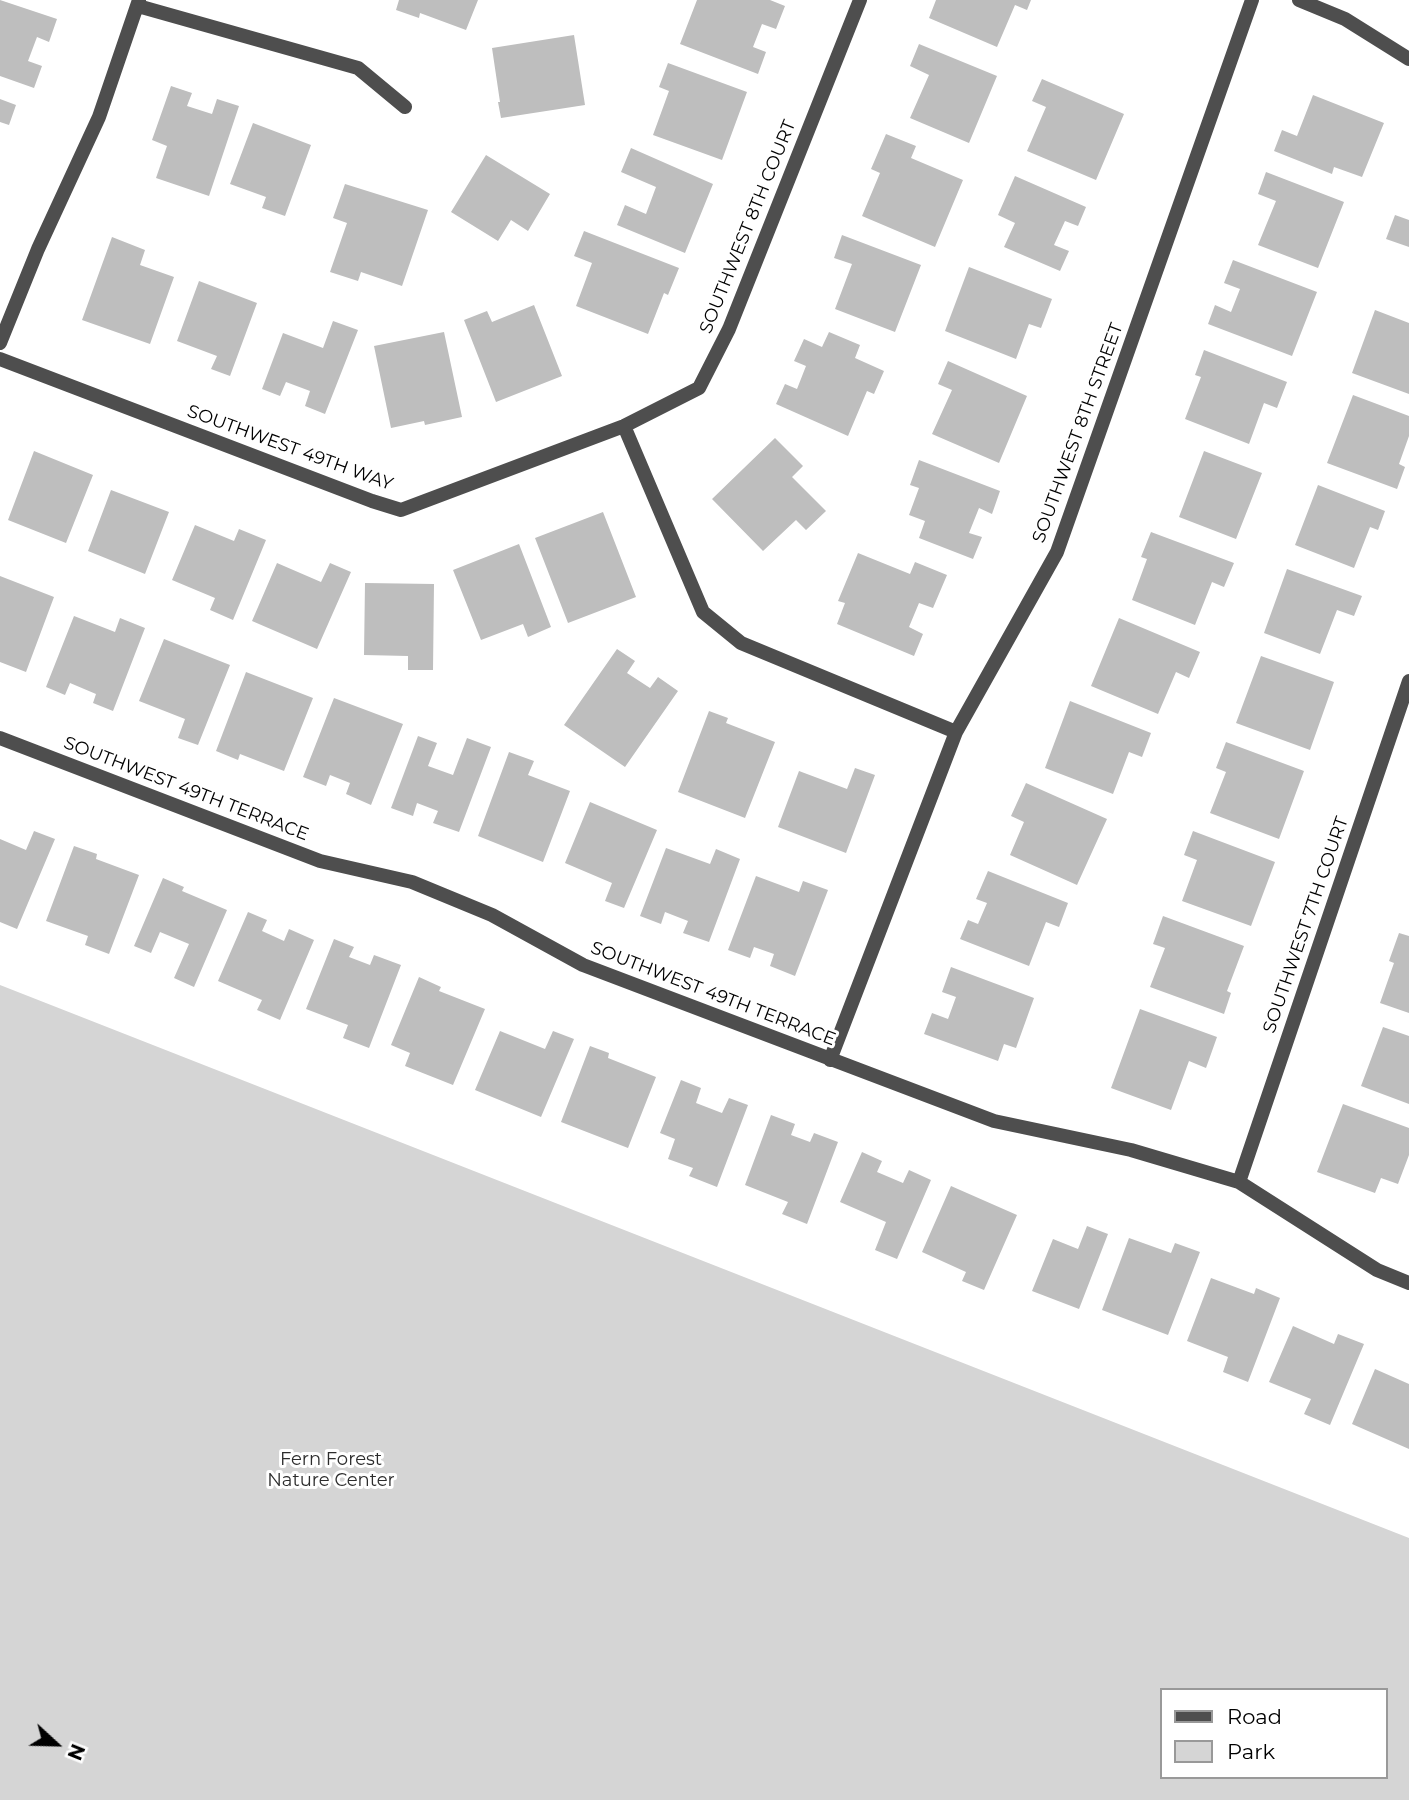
<!DOCTYPE html>
<html>
<head>
<meta charset="utf-8">
<style>
	body { margin:0 }
	#map { position:relative; width:1409px; height:1800px; overflow:hidden; background:#fff; font-family:Montserrat,sans-serif }
	canvas { display:block }
	.legend { position:absolute; left:1160px; top:1688px; width:228px; height:91px; box-sizing:border-box; background:#fff; border:2px solid #999; margin:0; padding:9px 12px; list-style:none; font-size:21px; color:#000 }
	.legend li { display:flex; align-items:center; gap:14px; height:35px }
	.legend b { width:35px; border:2px solid #999 }
	.north { position:absolute; left:21px; top:1709px; width:70px; height:70px; -webkit-text-stroke:5px #fff; paint-order:stroke; rotate:112deg; font-size:19px; font-weight:700; line-height:28px; text-align:center; color:#000 }
	.north::after { content:''; display:block; margin:auto; width:24px; height:32px; background:#000; clip-path:polygon(50% 0,100% 100%,50% 72%,0 100%) }
</style>
</head>
<body>
<div id="map">
<canvas width="1409" height="1800"></canvas>
<ul class="legend">
<li><b style="height:9px;background:#4e4e4e"></b>Road</li>
<li><b style="height:19px;background:#d5d5d5"></b>Park</li>
</ul>
<div class="north">N</div>
</div>
<script>
const context = document.querySelector('canvas').getContext('2d');
context.lineJoin = 'round';
function fillPath(path, color) { context.fillStyle = color; context.fill(path, 'evenodd'); }
function strokePath(path, color, width, dash) { context.strokeStyle = color; context.lineWidth = width; context.lineCap = dash ? 'butt' : 'round'; context.setLineDash(dash || []); context.stroke(path); }
function label(font, color, halo, rows, align = 'center') {
  context.font = font + ' Montserrat,sans-serif'; context.lineWidth = 6; context.setLineDash([]); context.textBaseline = 'middle'; context.strokeStyle = halo; context.fillStyle = color; for (const [text, x, y, turn = 0] of rows) {
    context.save(); context.translate(x, y); context.rotate((+turn || 0) * Math.PI / 180); context.textAlign = isNaN(turn) ? turn : align; if (halo) context.strokeText(text, 0, 0); context.fillText(text, 0, 0); context.restore();
  }
}
const green = new Path2D(`
	M0 985 1409 1538V1800H0ZM1162 1690H1386V1777H1162Z`);
const building = new Path2D(`
	M0 0 57 19 49 42 37 37 28 61 42 66 34 88 0 76Z
	M399 0H478L466 30 420 13 419 18 396 10Z
	M697 0H770L785 6 776 29 762 24 753 47 766 52 758 74 680 44Z
	M936 0H1031L1027 10 1015 5 997 47 929 18Z
	M574 35 585 105 501 118 498 102H500L492 48Z
	M919 44 997 76 969 143 910 118 929 75 910 66Z
	M668 63 747 92 722 160 653 135 669 91 659 87Z
	M1042 79 1124 114 1096 180 1027 151 1046 107 1032 101Z
	M171 86 192 93 187 106 212 114 217 99 239 106 209 196 156 178 167 146 152 140Z
	M1313 95 1384 123 1362 177 1334 167 1332 174 1274 151 1282 130 1297 136Z
	M0 99 16 105 9 125 0 122Z
	M253 123 311 145 285 216 262 208 266 197 230 184Z
	M886 134 916 146 911 158 963 180 935 247 862 216 880 173 871 169Z
	M631 148 713 184 685 253 617 225 625 205 646 214 656 187 621 172Z
	M486 155 550 194 528 231 511 220 498 241 451 212Z
	M1266 172 1344 202 1318 268 1258 245 1276 201 1258 194Z
	M1015 176 1086 207 1078 226 1065 221 1054 245 1069 251 1060 271 1004 247 1015 223 998 215Z
	M345 184 428 210 402 286 361 272 358 281 330 272 347 223 333 218Z
	M1395 215 1409 220V247L1386 239Z
	M584 231 679 268 668 295 664 293 648 334 576 306 592 263 574 256Z
	M842 235 921 265 895 332 835 309 852 264 834 258Z
	M112 237 145 250 140 265 174 277 150 344 82 320Z
	M1233 260 1317 292 1292 356 1208 324 1215 305 1231 312 1240 289 1224 283Z
	M969 267 1052 299 1041 328 1029 324 1016 359 945 331Z
	M199 281 257 303 230 376 211 369 217 356 177 341Z
	M534 305 562 376 496 402 464 320 487 311 492 322Z
	M1375 310 1409 323V394L1352 373Z
	M333 321 358 330 325 414 305 406 310 391 286 382 280 396 262 389 283 333 323 348Z
	M444 332 462 417 425 425 424 421 391 428 374 346Z
	M829 332 860 345 855 358 884 371 874 394 867 391 848 436 776 404 785 384 797 389 806 366 794 361 804 339 822 347Z
	M1204 350 1287 382 1277 408 1264 403 1249 444 1185 419 1201 377 1195 375Z
	M948 361 1027 396 999 463 932 434 952 390 938 384Z
	M1353 395 1409 416V436L1399 464 1405 467 1397 489 1327 463Z
	M775 438 803 466 792 477 826 511 806 530 796 520 763 551 712 499Z
	M34 451 93 475 66 543 8 520Z
	M1204 451 1262 473 1236 539 1179 517Z
	M919 460 1000 491 992 514 979 508 969 533 982 537 973 559 919 538 925 521 909 515 919 488 910 485Z
	M1318 485 1385 511 1378 530 1370 527 1354 568 1295 545Z
	M111 490 169 512 145 574 88 551Z
	M603 512 636 597 568 623 535 538Z
	M195 525 234 541 239 529 266 540 233 620 210 610 215 598 172 580Z
	M1151 532 1234 563 1224 587 1212 582 1195 625 1132 600 1147 559 1141 557Z
	M519 544 551 627 528 637 523 624 481 640 453 570Z
	M858 553 910 574 915 562 947 575 933 608 919 603 909 627 923 634 914 656 837 624 845 603 838 601Z
	M277 563 321 582 330 563 351 572 317 649 252 621Z
	M1287 569 1362 596 1354 616 1337 610 1320 654 1264 633Z
	M0 576 54 597 26 672 0 662Z
	M365 583 434 584 433 670H408V656L364 655Z
	M74 616 115 632 120 618 145 628 113 711 93 703 96 694 70 683 65 695 46 687Z
	M1119 618 1200 652 1189 678 1176 672 1158 714 1091 686Z
	M164 639 230 665 198 745 178 738 185 719 139 701Z
	M617 649 635 661 627 673 650 688 658 677 678 691 625 767 564 725Z
	M1261 656 1334 682 1310 750 1236 723Z
	M246 672 313 698 284 771 240 754 238 760 216 751Z
	M334 698 403 724 371 805 346 794 350 783 330 775 326 786 303 777Z
	M1070 701 1151 733 1142 757 1129 752 1113 794 1045 768Z
	M709 711 728 718 726 723 775 742 745 818 678 792Z
	M418 736 437 743 428 766 453 775 467 738 491 747 459 832 433 823 438 811 417 803 413 816 391 808Z
	M1226 742 1304 771 1279 839 1210 813 1226 772 1216 768Z
	M509 752 534 761 528 775 570 791 543 862 478 836Z
	M855 768 875 775 846 853 778 827 799 771 847 789Z
	M1026 783 1107 819 1077 885 1010 855 1024 822 1011 816Z
	M590 802 657 830 624 908 605 901 612 883 565 863Z
	M34 831 55 839 17 929 0 922V839L26 850Z
	M1193 831 1275 862 1251 926 1182 901 1197 860 1184 855Z
	M74 846 97 854 96 859 139 875 109 954 85 945 88 936 46 921Z
	M666 848 710 864 716 849 740 859 709 942 683 933 688 921 665 912 661 924 640 916Z
	M988 871 1068 903 1059 927 1046 922 1029 966 960 939 968 920 978 924 987 903 976 899Z
	M756 876 799 892 803 881 828 890 795 976 770 966 774 954 754 947 750 958 728 950Z
	M163 878 184 887 182 891 227 910 194 987 174 978 189 944 160 932 151 953 134 946Z
	M248 912 267 920 262 931 284 941 289 929 314 940 280 1020 257 1010 262 1000 218 981Z
	M1163 916 1244 946 1227 991 1231 993 1224 1014 1150 987 1165 948 1153 944Z
	M1399 933 1409 936V1013L1380 1003 1394 963 1389 961Z
	M334 939 354 947 349 957 370 965 374 955 401 965 369 1048 343 1038 348 1025 306 1009Z
	M951 967 1034 998 1016 1048 1004 1044 998 1061 924 1034 932 1013 948 1019 956 997 942 992Z
	M419 977 441 987 439 991 485 1009 453 1085 405 1066 410 1053 391 1045Z
	M1140 1009 1217 1037 1206 1068 1189 1061 1171 1110 1111 1088Z
	M1383 1027 1409 1036V1104L1361 1086Z
	M500 1031 545 1049 553 1031 574 1039 541 1117 475 1090Z
	M590 1046 609 1053 608 1058 656 1077 628 1148 561 1122Z
	M681 1080 701 1088 696 1103 722 1113 729 1098 748 1105 717 1187 689 1176 693 1168 668 1159 675 1139 660 1133Z
	M1343 1104 1409 1128V1155L1398 1184 1381 1178 1375 1193 1317 1172Z
	M771 1115 795 1124 791 1135 810 1142 814 1133 838 1142 807 1224 782 1214 788 1202 745 1185Z
	M862 1152 882 1161 877 1172 903 1183 909 1170 931 1180 897 1259 875 1250 886 1222 840 1202Z
	M951 1186 1017 1215 984 1290 962 1281 966 1272 922 1252Z
	M1087 1226 1108 1234 1079 1309 1032 1291 1053 1239 1078 1249Z
	M1129 1238 1171 1253 1175 1243 1200 1252 1168 1335 1102 1310Z
	M1211 1278 1254 1294 1256 1288 1280 1298 1248 1382 1223 1372 1228 1357 1187 1341Z
	M1293 1326 1334 1344 1338 1334 1364 1344 1330 1425 1304 1414 1311 1399 1269 1382Z
	M1375 1369 1409 1384V1449L1352 1424Z`);
const street = new Path2D(`
	M1299 0 1345 19 1409 59
	M138 6 358 68 405 107
	M0 343 38 249 99 117 139 0
	M0 359 372 501 401 510 624 426 699 388 729 329 860 0
	M624 426 703 612 741 643 956 732
	M0 738 320 861 412 882 492 915 583 965 994 1121 1131 1150 1239 1182 1377 1270 1409 1283
	M830 1060 956 732 1057 552 1252 0
	M1239 1182 1409 681`);
const streetNames = [
	["SOUTHWEST 8TH COURT",748,227,-68],
	["SOUTHWEST 8TH STREET",1078,433,-70],
	["SOUTHWEST 49TH WAY",290,448,20],
	["SOUTHWEST 49TH TERRACE",186,789,21],
	["SOUTHWEST 7TH COURT",1306,925,-71],
	["SOUTHWEST 49TH TERRACE",713,994,21]
];
const parkNames = [
	["Fern Forest",331,1460],
	["Nature Center",331,1481]
];
fillPath(green, '#d5d5d5');
fillPath(building, '#bebebe');
strokePath(street, '#4e4e4e', 14);
label('18px', '#000', '#fff', streetNames);
label('18px', '#2c2c2c', '#fff', parkNames);
</script>
</body>
</html>
